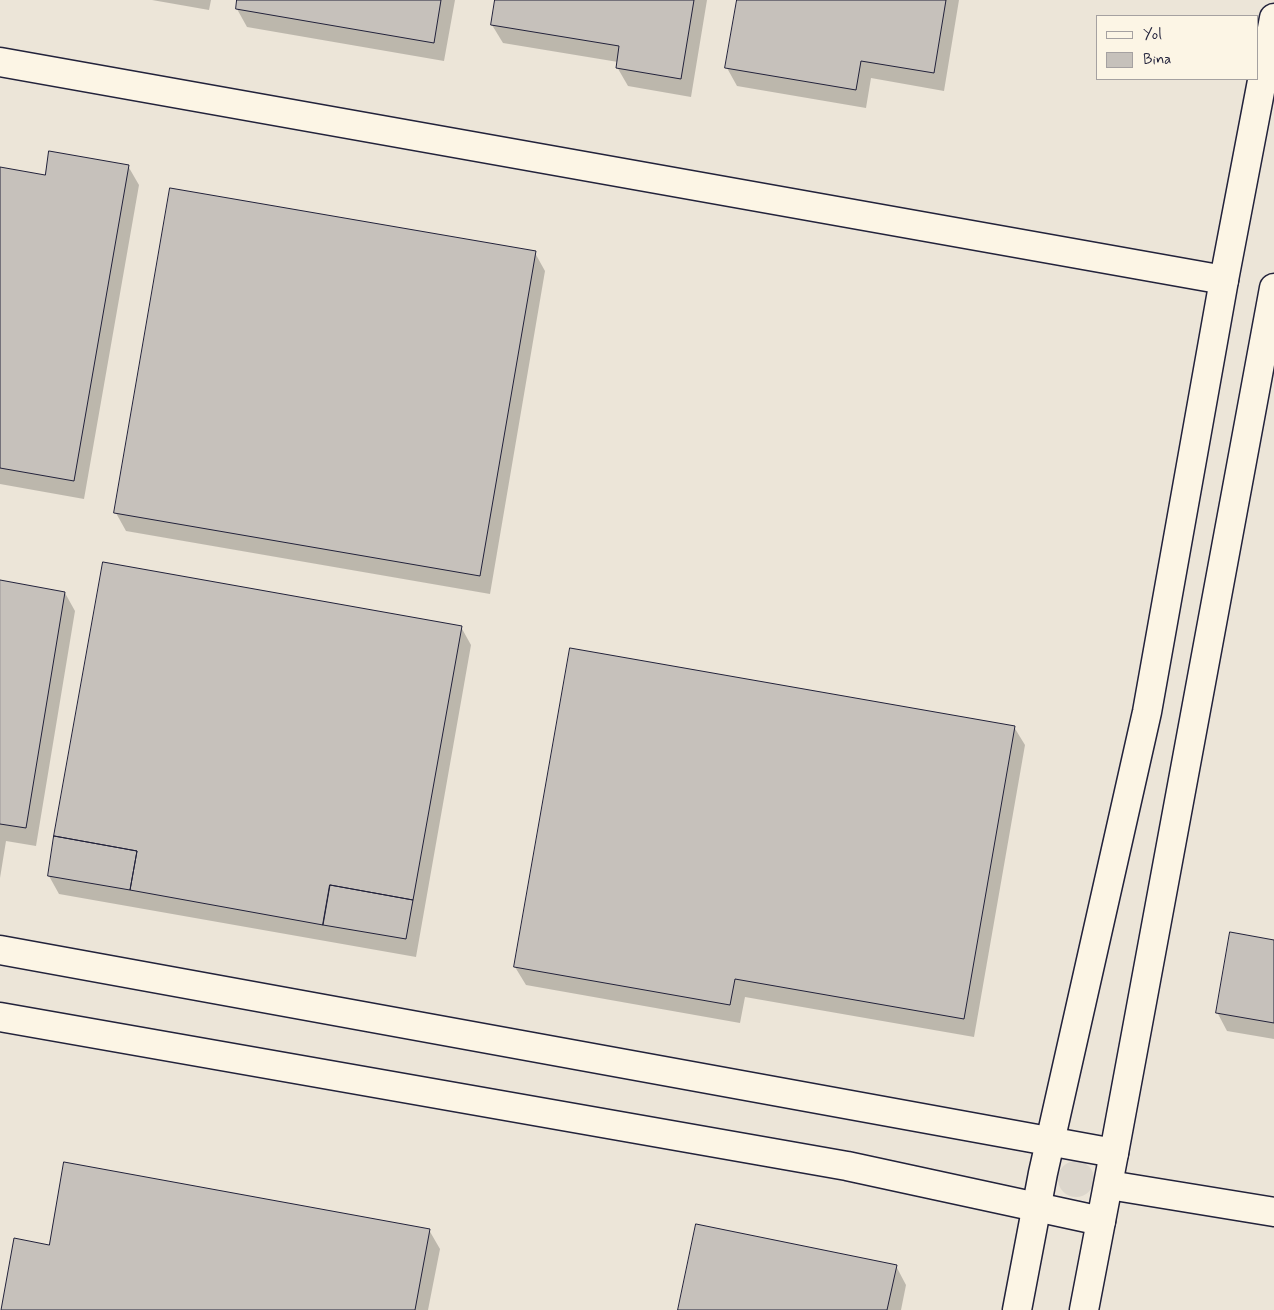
<!DOCTYPE html>
<html>
<head>
<meta charset="utf-8">
<style>
	body { margin:0 }
	#map { position:relative; width:1274px; height:1310px; overflow:hidden; background:#fcf5e5; font-family:Mynerve,sans-serif }
	canvas { display:block }
	.legend { position:absolute; left:1096px; top:15px; width:162px; height:65px; box-sizing:border-box; background:#fcf5e5; border:1px solid #a5a1a1; margin:0; padding:6px 9px; list-style:none; font-size:15px; color:#22223b }
	.legend li { display:flex; align-items:center; gap:10px; height:25px }
	.legend b { width:25px; border:1px solid #a5a1a1 }
</style>
</head>
<body>
<div id="map">
<canvas width="1274" height="1310"></canvas>
<ul class="legend">
<li><b style="height:6px;background:#fcf5e5"></b>Yol</li>
<li><b style="height:14px;background:#c6c1bb"></b>Bina</li>
</ul>
</div>
<script>
const context = document.querySelector('canvas').getContext('2d');
context.lineJoin = 'round';
function fillPath(path, color) { context.fillStyle = color; context.fill(path, 'evenodd'); }
function strokePath(path, color, width, dash) { context.strokeStyle = color; context.lineWidth = width; context.lineCap = dash ? 'butt' : 'round'; context.setLineDash(dash || []); context.stroke(path); }
const built = new Path2D(`
	M0 0H1274V1310H0ZM1098 16H1258V79H1098Z`);
const green = new Path2D(`
	M1058 1179a18 18 0 1 1 36 0a18 18 0 1 1-36 0Z`);
const shadow = new Path2D(`
	M152 0H211L209 10Z
	M238 0H455L444 61 247 27 237 9Z
	M497 0H707L691 97 628 86 617 67 618 62 503 43 492 25Z
	M738 0H959L944 91 871 78 866 108 737 86 727 68Z
	M128 166 139 185 84 499 0 484V169L46 176Z
	M535 253 545 271 490 594 126 531 116 513Z
	M0 582 65 593 75 611 36 846 6 841 0 878Z
	M461 627 471 645 416 957 59 894 49 876Z
	M1014 727 1025 745 974 1037 745 997 740 1023 526 985 515 967Z
	M1274 941V1039L1227 1031 1217 1012Z
	M429 1230 440 1249 428 1310H2L50 1246Z
	M896 1266 906 1285 901 1310H680Z`);
const building = new Path2D(`
	M237 0H441L434 43 236 9Z
	M495 0H694L681 79 616 68 619 46 491 25Z
	M737 0H946L934 73 861 61 856 90 725 68Z
	M49 151 129 165 74 481 0 468V167L45 175Z
	M170 188 536 251 480 576 114 513Z
	M103 562 462 626 413 900 330 885 323 925 130 890 137 851 54 836Z
	M0 580 65 592 26 828 0 824Z
	M570 648 1015 726 964 1019 735 979 730 1005 514 967Z
	M54 836 137 851 130 890 48 876Z
	M330 885 413 900 406 939 323 925Z
	M1230 932 1274 940V1023L1216 1013Z
	M64 1162 430 1229 415 1310H1L14 1238 49 1245Z
	M696 1224 897 1265 887 1310H678Z`);
const minor = new Path2D(`
	M0 62 1224 280
	M0 950 1114 1153
	M0 1017 847 1166 1101 1221
	M1109 1185 1274 1212`);
const tertiary = new Path2D(`
	M1017 1310 1043 1173 1147 712 1224 280 1274 18
	M1084 1310 1114 1153 1274 288`);
fillPath(built, '#ece5d8');
fillPath(green, '#dcd6cc');
fillPath(shadow, '#0003');
fillPath(building, '#c6c1bb');
strokePath(building, '#22223b', 1);
strokePath(minor, '#22223b', 31);
strokePath(tertiary, '#22223b', 31);
strokePath(minor, '#fcf5e5', 28);
strokePath(tertiary, '#fcf5e5', 28);
</script>
</body>
</html>
